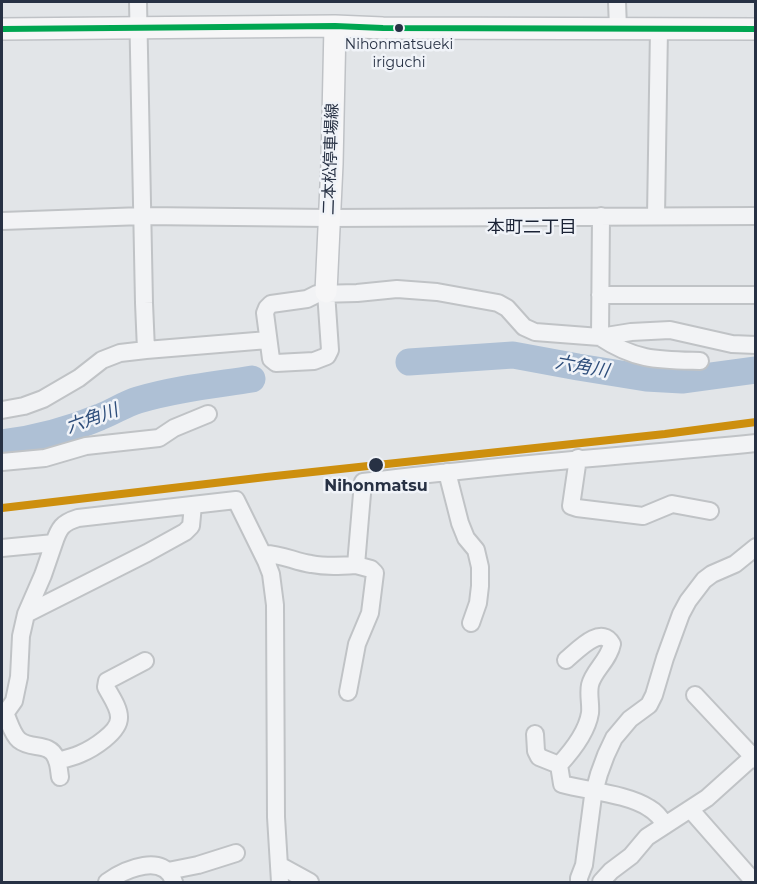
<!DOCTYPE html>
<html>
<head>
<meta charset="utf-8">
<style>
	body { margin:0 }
	#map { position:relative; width:757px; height:884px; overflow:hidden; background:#e2e5e8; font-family:Montserrat,sans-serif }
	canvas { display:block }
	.frame { position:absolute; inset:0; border:3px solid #273144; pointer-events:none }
</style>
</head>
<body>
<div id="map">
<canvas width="757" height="884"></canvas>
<div class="frame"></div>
</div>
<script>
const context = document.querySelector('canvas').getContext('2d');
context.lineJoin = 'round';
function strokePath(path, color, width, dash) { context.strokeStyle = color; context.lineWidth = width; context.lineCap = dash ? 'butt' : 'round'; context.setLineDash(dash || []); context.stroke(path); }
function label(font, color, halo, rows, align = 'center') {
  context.font = font + ' Montserrat,"Noto Sans JP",sans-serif'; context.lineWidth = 5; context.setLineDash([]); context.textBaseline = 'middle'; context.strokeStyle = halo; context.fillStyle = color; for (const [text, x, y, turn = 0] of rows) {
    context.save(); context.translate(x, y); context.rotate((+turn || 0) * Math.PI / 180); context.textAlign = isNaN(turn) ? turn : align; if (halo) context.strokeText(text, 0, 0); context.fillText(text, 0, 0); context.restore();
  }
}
const river = new Path2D(`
	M409 362 513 355 578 367 646 378 682 380 756 370
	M2 443C35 439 69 430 100 417 113 412 125 404 138 400 175 389 214 385 252 379`);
const minor = new Path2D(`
	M138 2 144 303 146 350
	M617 2 618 28
	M601 216 600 337C636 361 659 360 700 361
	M656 216 659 29
	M2 221 143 216 329 218 756 216
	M326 292 330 350 327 356 314 361 276 363 271 359 265 313 267 308 271 304 307 299 317 294 357 293 397 289 437 292 498 303 507 308 524 327 535 332 600 337 631 332 670 330 732 344 756 345
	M600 295H756
	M2 410 24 406 43 399 79 378 102 360 120 353 146 350 268 340
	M578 458 571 506 577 508 643 516 672 504 710 511
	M2 462 45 458 86 446 159 438 174 428 208 414
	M447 472 460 523 466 538 476 550 480 567V586L478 603 471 623
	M2 548 54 543C59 528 62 523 78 518L236 500 266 561 271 574 275 605 276 817 280 882
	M263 554C280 553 295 562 311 564 326 567 341 566 356 565L363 482C494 465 625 456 756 443
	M26 614 147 553 185 532 191 526 193 505
	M566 660C577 651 601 624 612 644 609 660 593 671 590 685 588 694 591 704 590 713 587 732 572 751 559 765L562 784C588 791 628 794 649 808 656 812 661 818 665 825
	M348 692 357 644 370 613 375 573 371 569 356 565
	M695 695 756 760
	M5 713C9 721 12 734 19 740 31 750 50 742 56 758 59 764 59 771 60 777
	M2 718 14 701 19 677 21 636 26 614 43 575 54 543
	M535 734 536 751 539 757 559 765
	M57 761C65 759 73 757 80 754 92 749 120 732 119 717 119 707 110 695 106 687L107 681 145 661
	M690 809 749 876 756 879
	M279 865 310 882
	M168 871 198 865 236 853
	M107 882C125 869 165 852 174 882
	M579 882V878L584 865 593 796 599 774 606 755 614 738 630 719 649 705 654 695 665 658 681 614 688 601 704 580 712 574 735 564 756 547
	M601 882 611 871 631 856 647 837 707 798 756 754`);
const major = new Path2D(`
	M2 29 335 26 383 28 756 29
	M326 292 332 164 335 26`);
const bus1 = new Path2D(`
	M2 29 335 26 383 28 756 29`);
const rail1 = new Path2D(`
	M2 508 266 477 665 434 756 422`);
const markers = [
	[399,28,5,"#273144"],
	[376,465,8,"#273144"]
];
const busNames = [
	["Nihonmatsueki",399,45],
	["iriguchi",399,63]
];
const streetNames = [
	["二本松停車場線",331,159,-88]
];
const stopNames = [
	["Nihonmatsu",376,486]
];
const neighbourhoodNames = [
	["本町二丁目",532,228]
];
const waterNames = [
	["六角川",582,367,10],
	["六角川",92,419,-20]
];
strokePath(river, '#aec0d5', 27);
strokePath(minor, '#c0c3c6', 20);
strokePath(major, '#bfc2c6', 24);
strokePath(minor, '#f2f3f5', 16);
strokePath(major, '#f6f6f7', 21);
strokePath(bus1, '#00a651', 6);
strokePath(rail1, '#cd8f0e', 8);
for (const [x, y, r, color] of markers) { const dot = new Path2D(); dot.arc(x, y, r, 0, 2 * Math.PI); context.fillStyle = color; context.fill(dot); strokePath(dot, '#f0f3f8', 2); }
label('14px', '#273144', '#f0f3f8', busNames);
label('16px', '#273144', '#f0f3f8', streetNames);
label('bold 16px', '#273144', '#f0f3f8', stopNames);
label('18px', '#1a2234', '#f0f3f8', neighbourhoodNames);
label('italic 18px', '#2e4e7b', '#f0f3f8', waterNames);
</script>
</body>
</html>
